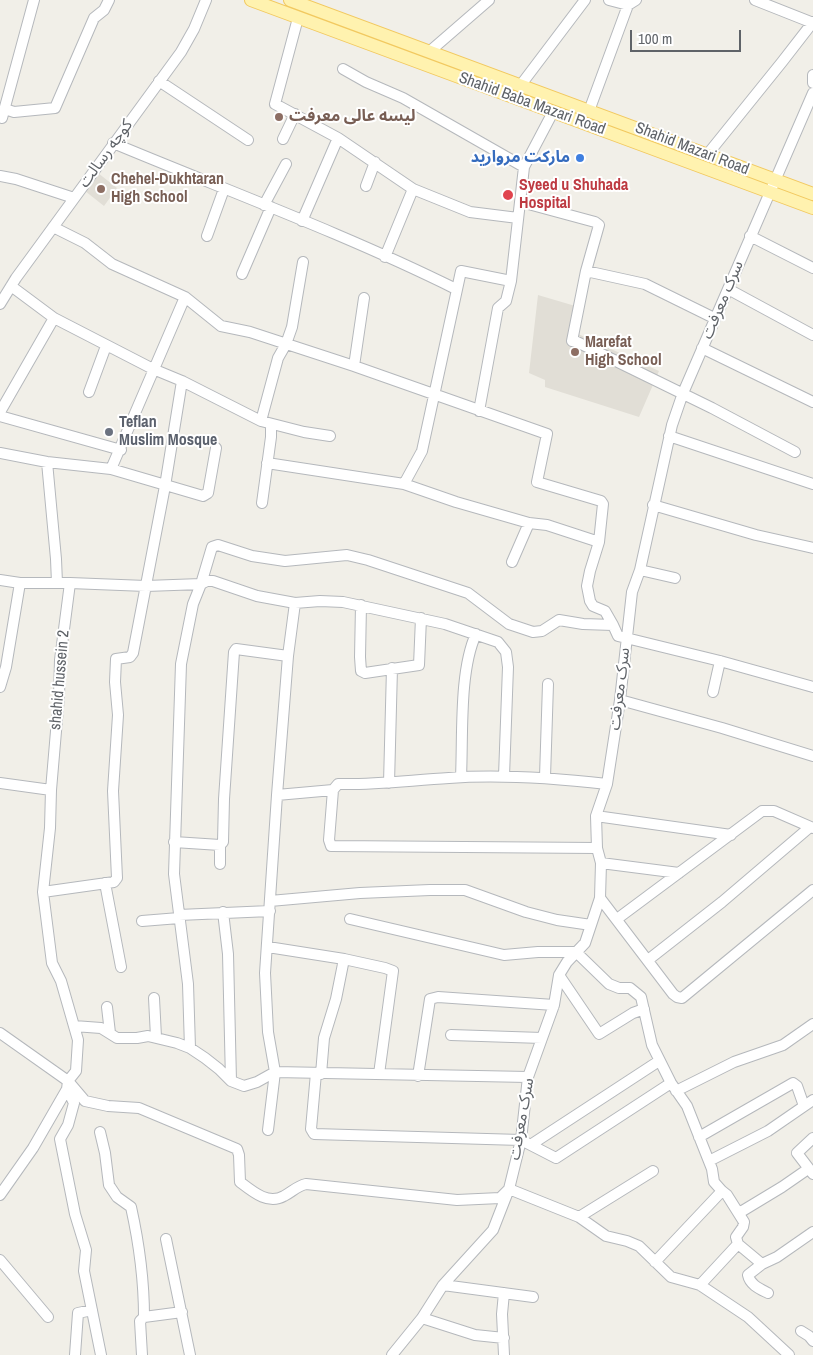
<!DOCTYPE html>
<html>
<head>
<meta charset="utf-8">
<style>
	body { margin:0 }
	#map { position:relative; width:813px; height:1355px; overflow:hidden; background:#f1efe8; font-family:"Archivo Narrow",sans-serif }
	canvas { display:block }
	.scale { position:absolute; left:630px; top:30px; width:111px; height:22px; box-sizing:border-box; border:2px solid #5f6368; border-top:0; padding-left:6px; font-size:15px; line-height:18px; white-space:nowrap; color:#5f6368; -webkit-text-stroke:4px #fff; paint-order:stroke }
</style>
</head>
<body>
<div id="map">
<canvas width="813" height="1355"></canvas>
<div class="scale">100 m</div>
</div>
<script>
const context = document.querySelector('canvas').getContext('2d');
context.lineJoin = 'round';
function fillPath(path, color) { context.fillStyle = color; context.fill(path, 'evenodd'); }
function strokePath(path, color, width, dash) { context.strokeStyle = color; context.lineWidth = width; context.lineCap = dash ? 'butt' : 'round'; context.setLineDash(dash || []); context.stroke(path); }
function label(font, color, halo, rows, align = 'center') {
  context.font = font + ' "Archivo Narrow","Noto Sans Arabic",sans-serif'; context.lineWidth = 4; context.setLineDash([]); context.textBaseline = 'middle'; context.strokeStyle = halo; context.fillStyle = color; for (const [text, x, y, turn = 0] of rows) {
    context.save(); context.translate(x, y); context.rotate((+turn || 0) * Math.PI / 180); context.textAlign = isNaN(turn) ? turn : align; if (halo) context.strokeText(text, 0, 0); context.fillText(text, 0, 0); context.restore();
  }
}
const education = new Path2D(`
	M98 173 117 188 104 206 85 191Z
	M538 295 582 308 576 333 659 371 639 417 545 387V380L529 373Z`);
const minor = new Path2D(`
	M609 0 628 5
	M755 0 813 23
	M298 18 275 104 338 138 413 189 470 212 518 218
	M429 52 489 0
	M343 69 366 82 403 98 524 167
	M813 75V83
	M159 81 248 140
	M520 86 585 0
	M5 109 14 112 55 108 94 18 104 10 109 0
	M589 111 628 5 636 0
	M2 118 34 0
	M283 139 295 114
	M113 143C228 191 345 234 456 289
	M707 155 782 62 813 22
	M0 176 16 179 74 198
	M366 186 375 162
	M521 202 595 222 599 225 586 271 572 341H575L712 408 795 452
	M264 205 286 164
	M302 221 338 138
	M53 227 85 243 112 264 185 297 221 326 250 332 354 366 547 434 537 482 601 501 603 504 599 542 590 571 587 586 590 601 593 606 605 611 613 625
	M207 236 224 189
	M750 236 813 268
	M385 257 413 189
	M586 271 645 284 714 318
	M242 274 271 207
	M11 286 54 318 153 369 182 381 261 421 304 432 330 436
	M728 289 813 335
	M0 304 16 278 181 52 194 29 206 0
	M702 348 813 402
	M354 366 364 298
	M89 392 106 346
	M479 411 498 308 506 301 511 281 524 167 553 112
	M0 412 54 318
	M0 416 121 450
	M261 421 278 358 286 344 292 327 303 262
	M669 436 813 484
	M0 453 47 462 111 469 203 496 208 493 216 448
	M47 462 56 559 57 583
	M267 463 404 484 456 502 529 523 547 525 599 542
	M111 469 185 297
	M404 484 422 451 461 271 511 281
	M262 503 271 437V425
	M653 505 756 535 813 548
	M512 562 529 523
	M640 570 675 578
	M0 580 20 583H70L60 660 59 696 51 790 50 828 43 892 52 963 61 981 78 1040 76 1071 68 1081 67 1089 74 1103 68 1125 60 1139 75 1214 86 1250 84 1271 101 1355
	M70 583 146 586 201 584 207 581H213L257 596 295 603 320 601 343 602 445 624 498 642 506 652 508 667 504 776
	M361 605 360 657 361 671 365 673 419 665 421 618
	M0 687 6 667 20 583
	M713 692 720 661
	M620 700 722 728 813 756
	M461 777C463 735 459 671 476 634
	M545 777 548 684
	M0 783 51 790
	M389 783 392 668
	M277 795 333 790
	M596 816 731 835
	M174 842 220 845 223 842 224 799 234 652 236 649 288 656
	M220 845V864
	M597 848 331 846 329 840 333 790 338 784C375 785 412 780 449 778 502 774 554 778 607 784
	M601 863 679 873
	M105 883 121 967
	M43 892 114 882 117 878 113 791 118 715 115 682 116 659 130 657 133 653 165 486 182 381
	M600 898 673 994 677 997 682 998 813 890
	M270 901 360 893 430 890H465L526 912 557 920 591 925
	M223 912 228 954 231 1081
	M179 915 270 911
	M350 919 504 955 538 952H576L609 984 619 988H630L641 997 652 1045 671 1083 687 1106 712 1169 714 1182 722 1191 727 1195 744 1222 743 1227 736 1237 738 1244 762 1264
	M617 919 762 811H774L813 828
	M142 921 179 918
	M268 947 344 959 385 968 393 971 379 1074
	M648 960 722 902 810 827
	M559 975 599 1034 633 1013 644 1009
	M154 998 156 1037
	M107 1007 110 1033
	M74 1026 101 1028 117 1038H137L148 1036 177 1043 190 1048 205 1058 219 1069 231 1081 244 1086 257 1082 275 1072 528 1077
	M0 1033 68 1081 85 1101 108 1106 139 1108 237 1149 239 1155 240 1182C253 1192 268 1205 284 1196 292 1192 297 1186 306 1184L457 1200 500 1198 509 1189 579 1217 606 1236 627 1241 639 1246 671 1277 700 1285 748 1317 789 1355
	M451 1035 542 1038
	M190 1048 188 984 174 874 181 664 193 604 201 584 212 547 218 545 252 556 285 561 347 555 368 560 468 593 509 624 533 632 542 631 559 620 583 624 613 625 618 636 720 661 813 687
	M316 1073 311 1129 314 1134 521 1140 556 1158 671 1083
	M321 1074 324 1038 336 999 344 959
	M418 1076 430 999 438 997 554 1005
	M676 1091 734 1062 783 1045 813 1024
	M268 1130 275 1072 268 1032 265 973 277 795 288 656 295 603
	M100 1132 105 1153 109 1185 117 1197 131 1207C139 1243 144 1280 144 1317L140 1321 142 1355
	M699 1137 793 1083 797 1086 804 1106
	M813 1138 797 1153 813 1174
	M532 1144 659 1061
	M709 1161 768 1131 813 1100
	M0 1195 33 1148 67 1089
	M739 1213 782 1187 808 1169
	M579 1217 653 1171
	M166 1239 190 1355
	M0 1260 48 1317
	M655 1262 722 1191
	M443 1285 533 1297
	M700 1285 738 1244
	M504 1293 502 1314 504 1355
	M768 1293C760 1289 750 1285 748 1275L762 1264 777 1257 813 1232
	M144 1317 182 1312
	M422 1318 475 1335 504 1338
	M801 1331 809 1336 813 1341
	M75 1355 78 1313 92 1310
	M392 1355 422 1318 443 1285 493 1230 509 1189 521 1140 528 1077 554 1005 559 975 567 962 585 943 600 898 601 863 597 848 596 816 607 784 620 700 632 592 640 570 672 425 683 393 813 93`);
const major = new Path2D(`
	M251 0 813 208
	M290 0 813 194`);
const markers = [
	[279,117,5,"#8d6e63"],
	[580,158,5,"#3f7fe0"],
	[101,189,5,"#8d6e63"],
	[508,195,6,"#e0444e"],
	[575,352,5,"#8d6e63"],
	[109,432,5,"#6b7280"]
];
const streetNames = [
	["Shahid Baba Mazari Road",532,104,20],
	["Shahid Mazari Road",692,149,21],
	["کوچه رسالت",106,154,-54],
	["سرک معرفت",723,300,-67],
	["shahid hussein 2",60,680,-85],
	["سرک معرفت",620,689,-83],
	["سرک معرفت",522,1119,-80]
];
const educationNames = [
	["لیسه عالی معرفت",289,117],
	["Chehel-Dukhtaran",111,180],
	["High School",111,198],
	["Marefat",585,343],
	["High School",585,361]
];
const shopNames = [
	["مارکت مروارید",570,158]
];
const healthNames = [
	["Syeed u Shuhada",519,186],
	["Hospital",519,204]
];
const worshipNames = [
	["Teflan",119,423],
	["Muslim Mosque",119,441]
];
fillPath(education, '#e1ded6');
strokePath(minor, '#b5b8bc', 12);
strokePath(major, '#f2c960', 14);
strokePath(minor, '#fff', 10);
strokePath(major, '#fff2af', 12);
for (const [x, y, r, color] of markers) { const dot = new Path2D(); dot.arc(x, y, r, 0, 2 * Math.PI); context.fillStyle = color; context.fill(dot); strokePath(dot, '#fff', 2); }
label('16px', '#5f6368', '#fff', streetNames);
label('bold 16px', '#785e54', '#fff', educationNames, 'left');
label('bold 16px', '#366cbe', '#fff', shopNames, 'right');
label('bold 16px', '#be3a42', '#fff', healthNames, 'left');
label('bold 16px', '#5b616d', '#fff', worshipNames, 'left');
</script>
</body>
</html>
